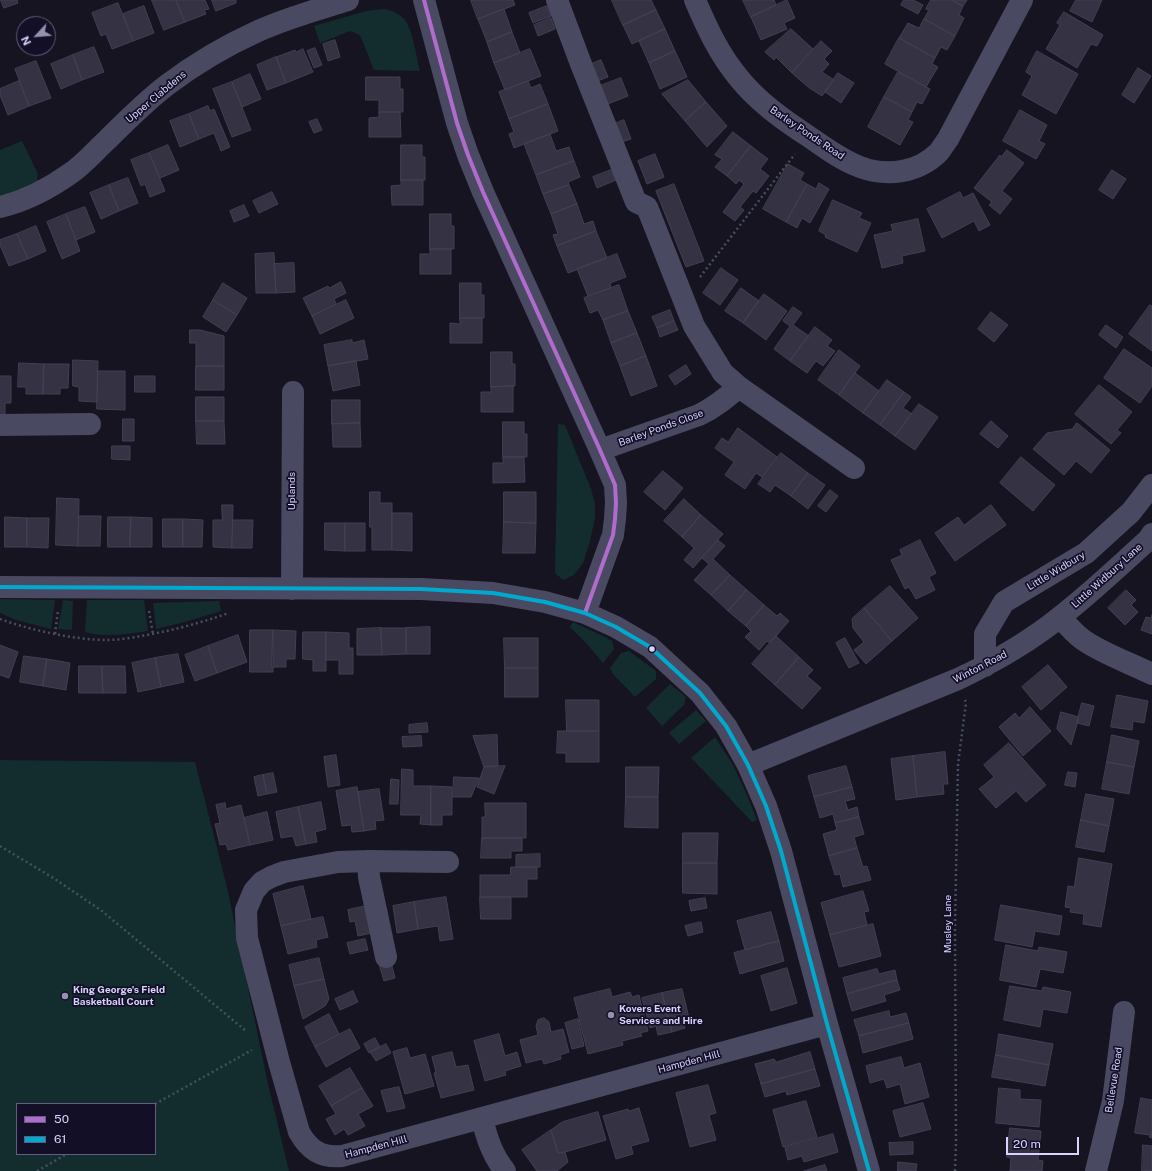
<!DOCTYPE html>
<html>
<head>
<meta charset="utf-8">
<style>
	body { margin:0 }
	#map { position:relative; width:1152px; height:1171px; overflow:hidden; background:#161421; font-family:"Public Sans",sans-serif }
	canvas { display:block }
	.legend { position:absolute; left:16px; top:1103px; width:140px; height:52px; box-sizing:border-box; background:#130f26; border:1px solid #625e7d; margin:0; padding:5px 7px; list-style:none; font-size:12px; color:#d9d4ff }
	.legend li { display:flex; align-items:center; gap:8px; height:20px }
	.legend b { width:20px; border:1px solid #625e7d }
	.north { position:absolute; left:16px; top:16px; width:40px; height:40px; box-sizing:border-box; background:#130f26; border:1px solid #625e7d; border-radius:50%; rotate:244deg; font-size:11px; font-weight:700; line-height:16px; text-align:center; color:#d9d4ff }
	.north::after { content:''; display:block; margin:auto; width:14px; height:18px; background:#9591b1; clip-path:polygon(50% 0,100% 100%,50% 72%,0 100%) }
	.scale { position:absolute; left:1006px; top:1137px; width:73px; height:18px; box-sizing:border-box; border:2px solid #d9d4ff; border-top:0; padding-left:5px; font-size:12px; line-height:14px; white-space:nowrap; color:#d9d4ff; -webkit-text-stroke:3px #130f26; paint-order:stroke }
</style>
</head>
<body>
<div id="map">
<canvas width="1152" height="1171"></canvas>
<ul class="legend">
<li><b style="height:5px;background:#b06ccc"></b>50</li>
<li><b style="height:5px;background:#00a9ce"></b>61</li>
</ul>
<div class="north">N</div>
<div class="scale">20 m</div>
</div>
<script>
const context = document.querySelector('canvas').getContext('2d');
context.lineJoin = 'round';
function fillPath(path, color) { context.fillStyle = color; context.fill(path, 'evenodd'); }
function strokePath(path, color, width, dash) { context.strokeStyle = color; context.lineWidth = width; context.lineCap = dash ? 'butt' : 'round'; context.setLineDash(dash || []); context.stroke(path); }
function label(font, color, halo, rows, align = 'center') {
  context.font = font + ' "Public Sans",sans-serif'; context.lineWidth = 3.5; context.setLineDash([]); context.textBaseline = 'middle'; context.strokeStyle = halo; context.fillStyle = color; for (const [text, x, y, turn = 0] of rows) {
    context.save(); context.translate(x, y); context.rotate((+turn || 0) * Math.PI / 180); context.textAlign = isNaN(turn) ? turn : align; if (halo) context.strokeText(text, 0, 0); context.fillText(text, 0, 0); context.restore();
  }
}
const green = new Path2D(`
	M385 9C392 11 399 13 404 19 412 26 417 59 420 71L374 70 360 35 350 31 320 43 314 26 366 11Z
	M22 141 38 174 37 182 14 192 0 197V150Z
	M558 424 565 425 591 489 595 504V518L590 541 583 563 574 575 563 580 555 573Z
	M0 599 55 600 51 629 16 620 0 613Z
	M63 600 73 601 72 630 58 629Z
	M87 600H144L148 631C126 634 106 638 85 632Z
	M219 601 221 611 185 622 156 629 153 603Z
	M573 622 605 637 612 641 614 649 603 663 587 644 570 627Z
	M629 651 656 671V679L635 697 613 674 610 668 621 653Z
	M670 684 686 697 684 705 662 726 646 708Z
	M696 710 706 721 679 744 669 733Z
	M715 737 733 765 747 795 757 820 752 822 720 788 691 758Z
	M0 760 195 762 227 887 268 1084 289 1171H0ZM17 1104H155V1154H17Z`);
const building = new Path2D(`
	M1 0H17L18 3 4 8Z
	M152 0H176L185 22 164 30Z
	M176 0H205L209 9 204 10 206 14 185 22Z
	M212 0H236V3L216 11Z
	M471 0H513L515 5 478 19Z
	M612 0H651L656 10 623 25Z
	M743 0H774L776 5 751 17Z
	M787 0 795 18 784 23 787 29 761 40 751 17Z
	M904 0H913L923 5 918 14 901 5Z
	M931 0H952L963 6 959 15 964 18 955 36 924 19 929 10 926 9Z
	M952 0H967L963 6Z
	M1076 0H1102L1092 22 1070 11Z
	M118 3 133 41 112 49 106 34 101 36 92 13Z
	M144 6 154 33 133 41 123 14Z
	M547 6 551 16 533 23 529 13Z
	M504 9 512 32 487 42 478 19Z
	M656 10 665 29 632 44 623 25Z
	M1064 12 1103 35 1097 46 1091 44 1077 68 1046 49 1060 25 1057 23Z
	M551 18 555 29 538 36 534 25Z
	M924 19 955 36 947 50 941 47 935 58 899 38 908 23 919 28Z
	M665 29 675 51 649 63 639 41Z
	M791 29 813 49 792 73 776 57 774 60 765 52Z
	M512 32 520 53 494 63 487 42Z
	M899 38 935 58 932 64 938 67 926 87 885 64Z
	M335 40 340 57 328 61 323 44Z
	M821 41 832 51 824 59 829 64 822 72 834 80 822 96 808 87 792 73Z
	M94 47 104 72 82 80 73 55Z
	M315 48 322 65 314 68 307 51Z
	M303 49 313 72 286 83 276 57 295 50 296 52Z
	M530 49 541 76 505 90 494 63Z
	M675 51 687 77 660 89 649 63Z
	M1037 51 1078 74 1056 114 1022 95 1032 76 1026 72Z
	M73 55 82 80 61 89 51 64Z
	M276 57 286 83 267 90 257 65Z
	M601 60 608 77 595 82 589 65Z
	M36 61 51 98 29 106 15 69Z
	M1138 68 1151 76 1134 103 1122 95Z
	M898 72 930 89 922 104 917 102 912 112 884 97Z
	M838 73 854 83 841 103 825 92Z
	M250 74 261 99 242 107 232 82Z
	M366 77H400V89H403V112H379V100H366Z
	M621 78 628 96 605 105 597 87Z
	M688 80 706 102 685 121 662 94Z
	M19 81 29 106 8 115 0 95V89Z
	M528 81 531 88 540 84 548 104 509 119 499 92Z
	M232 82 251 130 232 137 213 89Z
	M884 97 912 112 908 120 913 122 900 145 868 127Z
	M706 102 727 126 707 147 685 121Z
	M548 104 558 131 514 148 509 134 514 132 509 119Z
	M208 106 210 111 214 109 230 147 221 151 214 133 199 139 189 114Z
	M1020 110 1047 125 1039 141 1045 144 1036 159 1003 141Z
	M379 112H400L401 137H369V118L379 117Z
	M189 114 199 139 180 147 170 121Z
	M317 119 322 130 314 133 309 122Z
	M624 120 631 139 619 143 612 125Z
	M733 132 751 146 727 176 715 167 722 159 715 155Z
	M550 134 556 151 569 147 574 161 536 175 524 144Z
	M168 145 179 170 160 178 149 153Z
	M401 145H422V157H425V180H401Z
	M751 146 768 159 760 169 769 176 756 193 753 191 740 207 744 210 735 221 723 212 744 184 739 180 736 184 727 176Z
	M1007 150 1024 163 1002 191 1012 199 1000 214 989 205 992 202 974 188 1000 155 1001 157Z
	M149 153 165 191 150 197 145 184 141 186 131 160Z
	M655 154 664 177 647 184 638 161Z
	M574 161 580 177 568 182 569 185 543 194 536 175Z
	M788 164 804 173 800 180 807 184 786 222 763 209Z
	M611 170 616 180 597 188 593 177Z
	M1112 170 1126 179 1113 199 1099 190Z
	M128 178 138 203 119 211 109 185Z
	M401 180H423V205H392L391 186 401 185Z
	M819 183 829 189 810 223 802 218 797 228 786 222 807 184 816 189Z
	M674 184 704 261 686 267 656 191Z
	M109 185 119 211 101 219 90 193Z
	M569 185 577 204 551 214 543 194Z
	M272 192 278 204 259 213 253 201Z
	M960 192 963 198 973 193 990 225 979 231 974 221 942 238 927 209Z
	M833 200 862 213 859 218 871 223 857 252 825 237 826 235 819 231Z
	M577 204 584 224 593 221 596 231 557 246 553 235 558 234 551 214Z
	M244 205 249 216 234 222 230 211Z
	M85 207 95 232 76 240 66 214Z
	M66 214 80 251 62 259 47 222Z
	M430 214H451V226H454V249H430Z
	M918 219 925 251 902 256 903 263 882 268 874 235 893 231 891 225Z
	M36 226 46 251 28 259 17 234Z
	M596 231 607 258 568 273 557 246Z
	M17 234 28 259 9 266 0 245V240Z
	M430 249H451V274H420V254H430Z
	M274 253 276 293H256L255 254Z
	M617 254 626 277 610 283 611 288 588 296 577 269Z
	M294 263 295 292 276 293 274 264Z
	M721 268 738 280 720 305 703 293Z
	M341 282 346 293 334 299 336 304 312 316 303 298 328 286 329 288Z
	M223 283 247 298 237 315 213 300Z
	M460 283H481V295H484V318H460Z
	M619 285 628 311 603 320 598 310 590 313 584 298Z
	M741 288 759 301 743 323 725 311Z
	M764 294 787 311 766 340 743 323Z
	M213 300 237 315 226 332 203 317Z
	M346 300 354 318 320 334 312 316Z
	M1150 305 1152 306V351L1129 334Z
	M793 307 802 313 793 325 809 336 790 361 774 349 790 326 783 321Z
	M670 310 674 321 657 328 652 317Z
	M628 311 637 333 611 343 603 320Z
	M991 312 1008 325 994 342 978 329Z
	M460 318H482V343H450V323L460 324Z
	M674 321 678 330 660 337 657 328Z
	M1106 325 1123 337 1116 348 1099 335Z
	M815 327 832 340 827 346 835 351 823 366 816 361 807 373 790 361Z
	M190 330H200L224 336V366H196V343H190Z
	M637 333 646 356 620 366 611 343Z
	M352 340V343L364 340 368 359 328 366 324 345Z
	M1124 349 1152 368V386L1140 403 1104 378Z
	M839 350 860 366 839 395 818 380Z
	M491 352H512V364H515V386L491 387Z
	M646 356 657 386 631 396 620 366Z
	M73 360 98 361 97 402 79 401V387L73 386Z
	M356 361 360 385 333 391 328 366Z
	M19 363 44 364 43 394H26V387H18Z
	M44 364H69L68 388H60V394H43Z
	M686 365 691 374 675 385 669 376Z
	M196 366H224V390H196Z
	M98 371H125V410L97 409Z
	M855 373 879 391 863 413 839 395Z
	M0 376H11V403H5V415H0Z
	M135 376H155V392H135Z
	M887 380 904 392 880 425 863 413Z
	M1099 385 1132 412 1117 430 1121 433 1111 444 1075 414Z
	M513 386V412H481V392H491V387Z
	M904 392 911 397 903 408 912 414 895 436 880 425Z
	M196 397H224V421H196Z
	M332 400H360V423L332 424Z
	M919 404 938 417 915 450 895 436Z
	M123 419H134V441H123Z
	M196 421H224L225 444H197Z
	M991 421 1008 436 998 448 980 434Z
	M503 422H524V434H527V457H503Z
	M360 423 361 447H333L332 424Z
	M1077 423 1110 450 1091 473 1076 461 1064 475 1033 449 1047 433 1072 429Z
	M738 428 777 457 762 477 756 473 745 489 725 475 734 462 715 448 722 438 728 442Z
	M112 446H130V460L112 459Z
	M781 453 808 473 791 496 775 485 770 492 758 484Z
	M503 457H524L525 482 493 483V463H503Z
	M1021 457 1055 485 1033 511 1000 483Z
	M663 471 683 488 665 510 644 492Z
	M808 473 825 485 808 509 791 496Z
	M830 490 838 496 826 512 818 506Z
	M370 492H380V503H392V550H372V527H370Z
	M504 492H536V523L504 522Z
	M57 498 79 499 78 546 56 545Z
	M684 499 701 515 682 537 664 521Z
	M222 505H233L232 548 213 547V520H222Z
	M991 505 1006 525 955 561 935 533 958 517 964 525Z
	M392 513H412V551L392 550Z
	M701 515 723 534 693 568 684 560 694 548 682 537Z
	M79 516H101L100 546H78Z
	M5 517 27 518V547H5Z
	M108 517H131L130 547H108Z
	M131 517 152 518V547H130Z
	M27 518H49L48 548 27 547Z
	M163 519H183V547H163Z
	M183 519 203 520 202 547H183Z
	M233 520H253L252 548H232Z
	M504 522 536 523 535 553H503Z
	M325 523H345V551L325 550Z
	M345 523H365V551H345Z
	M718 540 725 546 713 559 730 575 711 595 694 580 709 564 702 558Z
	M920 540 936 573 929 577 935 590 916 599 909 587 905 589 891 560 902 555 900 550Z
	M730 575 747 590 728 611 711 595Z
	M890 586 918 618 892 641 864 608Z
	M747 590 764 605 746 626 728 611Z
	M1126 590 1136 600 1131 605 1138 612 1125 625 1108 608Z
	M764 605 777 616 780 613 789 621 770 643 767 641 759 650 745 637 751 631 746 626Z
	M864 608 892 641 866 664 854 650 864 642 853 628 852 619Z
	M1152 615V634L1141 630 1146 617 1151 618Z
	M430 627V654H406V628Z
	M381 628 382 655H357V629Z
	M381 628H406V654L382 655Z
	M250 630H273V672H250Z
	M273 630 296 631 295 659H286V667H272Z
	M303 632H326V671H313V660L303 659Z
	M326 632 349 633V648H353V674H339V660H326Z
	M238 635 247 662 217 673 208 646Z
	M776 636 799 657 775 685 752 664Z
	M504 638H538V668H505Z
	M845 638 859 663 849 668 836 643Z
	M0 645 18 652 9 678 0 675Z
	M208 646 217 673 195 681 185 655Z
	M178 654 184 682 161 687 155 658Z
	M24 656 47 659 43 686 20 682Z
	M799 657 813 670 807 676 821 688 802 709 775 685Z
	M155 658 161 687 138 692 132 663Z
	M47 659 70 663 66 690 43 686Z
	M1048 665 1067 687 1041 710 1022 687Z
	M79 666H102L103 693H79Z
	M102 666H125L126 693H103Z
	M505 668H538V697H505Z
	M1117 695 1148 701 1144 723 1133 721 1132 730 1111 727Z
	M566 700H599V731H567Z
	M1082 703 1094 706 1089 726 1077 723Z
	M1030 707 1051 731 1023 756 999 727 1015 713 1019 718Z
	M1061 712 1079 717 1071 745 1057 729Z
	M427 723 428 732 409 733V725Z
	M558 731H599V762H566V753H557Z
	M497 735 498 766 484 767 473 736Z
	M1112 735 1139 741 1134 767 1107 762Z
	M421 736 422 746 403 747 402 737Z
	M1009 743 1046 785 1026 802 1016 791 996 808 979 789 994 777 984 765Z
	M945 752 948 784H943L944 794 917 797 913 756Z
	M336 755 340 785 328 787 324 757Z
	M913 756 917 797 896 800 891 759Z
	M1107 762 1134 767 1129 794 1102 789Z
	M505 766 494 794 477 787 484 767Z
	M846 766 852 787 814 797 808 776Z
	M626 767H659L658 797H626Z
	M402 769 413 770V786H431V825L420 824 421 815H401Z
	M1068 772 1077 773 1075 787 1065 785Z
	M273 773 277 792 267 794 263 775Z
	M263 775 267 794 258 796 254 777Z
	M454 777 479 778 471 797H453Z
	M391 779 399 780 398 804H390Z
	M431 786 452 787V815H442V825H431Z
	M357 787 364 831 352 832 351 825 342 826 336 791Z
	M852 787 855 799 845 801 848 810 857 807 859 817 835 823 833 814 820 818 814 797Z
	M379 789 384 820 375 821 376 829 364 831 358 792Z
	M1086 794 1114 799 1109 826 1081 820Z
	M626 797H658V828L625 827Z
	M321 802 326 829 315 832 317 842 306 844 298 807Z
	M225 803 226 809 241 805 250 845 228 850 226 844 220 845 215 824 220 823 216 805Z
	M485 803H526V838H482V817H485Z
	M298 807 306 844 296 846 293 836 281 838 276 812Z
	M267 812 273 840 250 845 244 818Z
	M859 817 864 834 854 837 857 848 829 856 823 834 837 830 835 823Z
	M1081 820 1109 826 1104 852 1076 847Z
	M683 833H718L717 863H683Z
	M482 838H522V851H511V858H481Z
	M857 848 863 867 867 866 871 880 843 887 840 874 835 875 829 856Z
	M540 854V867H516V855Z
	M1079 858 1112 864 1101 927 1083 924 1084 914 1070 912 1071 908 1065 907 1068 886 1074 887Z
	M683 863H717V894L683 893Z
	M511 867H537V879H527V897H480V875H510Z
	M303 886 311 919 281 926 273 894Z
	M863 891 869 911 864 912 867 925 830 935 821 903Z
	M446 897 453 939 440 941 438 926 418 929 414 902Z
	M480 897H511V919H481Z
	M705 898 707 908 691 911 689 901Z
	M414 902 418 929 397 933 393 906Z
	M1001 905 1062 916 1059 935 1035 931 1032 947 995 940Z
	M366 906 372 933 358 936 355 921 350 922 348 910Z
	M771 912 779 941 745 950 737 921Z
	M323 917 328 937 316 940 317 947 288 954 281 926Z
	M701 922 703 932 688 936 685 926Z
	M873 924 881 956 839 967 830 935Z
	M365 939 368 950 350 954 347 943Z
	M779 941 784 961 740 974 734 953Z
	M1006 945 1038 951 1039 947 1067 952 1063 973 1040 969 1036 987 1000 980Z
	M319 958 324 979 294 986 289 965Z
	M391 962 395 978 384 981 379 964Z
	M787 968 797 1003 771 1011 761 976Z
	M877 969 879 974 895 970 897 980 847 994 843 978Z
	M324 979 329 999 325 1006 303 1019 294 986Z
	M897 980 900 990 884 995 886 1001 852 1011 847 994Z
	M1010 986 1042 991 1043 987 1071 992 1067 1013 1043 1009 1040 1027 1004 1020Z
	M610 989 612 997 630 992 632 997 639 995 648 1031 640 1033 642 1036 622 1041 623 1045 588 1054 574 998Z
	M682 989 689 1018 683 1020 685 1028 672 1032 662 993Z
	M353 991 358 1002 340 1010 335 999Z
	M662 993 672 1032 658 1035 656 1026 650 1028 642 998Z
	M889 1011 890 1017 906 1013 909 1023 859 1036 854 1020Z
	M329 1014 339 1034 315 1047 305 1027Z
	M544 1018 549 1022 551 1032 563 1029 569 1052 560 1055 561 1059 544 1064 542 1059 526 1063 520 1040 538 1035 536 1026 538 1020Z
	M578 1019 584 1046 572 1049 565 1023Z
	M909 1023 913 1039 863 1053 859 1036Z
	M350 1029 360 1048 326 1067 315 1047Z
	M499 1034 505 1056 517 1052 521 1066 505 1071 506 1075 485 1081 474 1041Z
	M999 1034 1053 1044 1049 1065 996 1055Z
	M375 1038 380 1047 369 1053 364 1044Z
	M386 1044 391 1053 376 1061 370 1052Z
	M407 1048 410 1058 425 1054 434 1086 405 1094 393 1052Z
	M452 1052 456 1067 468 1065 474 1090 441 1098 434 1073 436 1072 432 1057Z
	M810 1052 815 1069 761 1084 755 1064 774 1059 776 1062Z
	M996 1055 1049 1065 1045 1086 992 1077Z
	M901 1057 904 1068 920 1063 929 1097 905 1104 900 1084 887 1088 884 1079 870 1083 866 1066Z
	M350 1068 362 1088 331 1106 319 1086Z
	M815 1069 820 1086 787 1095 786 1091 765 1097 761 1084Z
	M708 1085 716 1113 709 1115 716 1140 690 1147 676 1093Z
	M399 1087 405 1108 387 1112 381 1091Z
	M362 1088 373 1106 358 1114 365 1126 348 1135 344 1129 335 1135 326 1119 336 1114 331 1106Z
	M999 1088 1020 1090V1099L1041 1100 1039 1127 996 1123Z
	M1141 1098 1152 1100V1138L1149 1137 1150 1135 1135 1133Z
	M806 1101 817 1137 783 1147 773 1110Z
	M923 1103 931 1129 900 1137 893 1111Z
	M639 1108 649 1141 631 1146 633 1154 616 1159 603 1116 628 1109 629 1111Z
	M598 1112 606 1140 565 1152 558 1153 551 1130 562 1122Z
	M1010 1128 1041 1131 1038 1160 1043 1161 1042 1171H1010L1011 1158 1007 1157Z
	M551 1130 558 1153 565 1152 568 1162 557 1171H537L522 1150Z
	M833 1134 838 1152 804 1162 802 1156 788 1160 785 1148Z
	M913 1142V1154L890 1155 889 1143Z
	M1143 1145 1152 1146V1171H1142Z
	M898 1162 917 1164 916 1171H898Z
	M825 1165 827 1171H804Z`);
const path = new Path2D(`
	M700 277 795 154
	M149 611 153 634
	M0 619C30 630 75 640 107 640 118 640 130 638 141 636 171 631 200 623 229 613
	M55 634 58 610
	M0 846 55 879 102 911 246 1031
	M155 1104 252 1050
	M37 1171 67 1154
	M955 1171 956 1142 955 927 958 764 966 703 965 700`);
const minor = new Path2D(`
	M424 0 457 123 468 155 483 192 600 450 615 485 616 503 615 519 613 535 585 613
	M557 0 581 64 636 202 647 207 694 326 723 373 739 387 854 468
	M695 0C707 28 719 54 738 77 757 101 782 119 808 136 824 147 841 160 860 167 887 177 918 173 939 152 942 148 945 143 948 139L1022 0
	M0 207C25 201 50 188 71 173 84 164 95 151 107 140 126 121 146 101 167 85 195 64 225 46 256 32 286 18 317 10 348 0
	M0 425 90 424
	M600 450 699 415C714 408 726 398 739 387
	M0 587 421 589 493 593 545 602 585 613 616 627 650 647 700 693 726 726 748 765 766 806 781 851 827 1024 869 1171
	M292 589 293 392
	M1060 617C1067 625 1074 633 1082 639 1101 653 1130 663 1152 674
	M985 666V634L1004 602 1086 553 1131 512 1152 485
	M748 765 958 679C994 662 1029 642 1060 617 1091 593 1119 566 1148 540L1152 534
	M368 861 369 877 386 957
	M448 862 368 861 338 862 284 872 271 877 262 882 254 891 246 910 247 938 279 1062 299 1132C309 1150 321 1158 342 1156L827 1024
	M482 1119C487 1138 492 1155 505 1171
	M1096 1171 1113 1101 1124 1012`);
const bus1 = new Path2D(`
	M424 0 457 123 468 155 483 192 600 450 615 485 616 503 615 519 613 535 585 613`);
const bus2 = new Path2D(`
	M0 587 421 589 493 593 545 602 585 613 616 627 650 647 700 693 726 726 748 765 766 806 781 851 827 1024 869 1171`);
const markers = [
	[652,649,3.5,"#d9d4ff"],
	[65,996,4,"#9591b1"],
	[611,1015,4,"#9591b1"]
];
const streetNames = [
	["Upper Clabdens",156,97,-40],
	["Barley Ponds Road",807,133,34],
	["Barley Ponds Close",661,428,-20],
	["Uplands",292,491,-90],
	["Little Widbury",1056,571,-31],
	["Little Widbury Lane",1107,576,-42],
	["Winton Road",980,667,-27],
	["Musley Lane",948,924,-90],
	["Hampden Hill",689,1062,-15],
	["Bellevue Road",1114,1080,-81],
	["Hampden Hill",376,1147,-15]
];
const poiNames = [
	["King George's Field",73,990],
	["Basketball Court",73,1002],
	["Kovers Event",619,1009],
	["Services and Hire",619,1021]
];
fillPath(green, '#132c2d');
fillPath(building, '#343243');
strokePath(building, '#433f54', 1);
strokePath(path, '#44505f', 2.5, [2, 3]);
strokePath(minor, '#4a4962', 22);
strokePath(bus1, '#b06ccc', 4);
strokePath(bus2, '#00a9ce', 4);
for (const [x, y, r, color] of markers) { const dot = new Path2D(); dot.arc(x, y, r, 0, 2 * Math.PI); context.fillStyle = color; context.fill(dot); strokePath(dot, '#130f26', 1.5); }
label('10px', '#d9d4ff', '#130f26', streetNames);
label('bold 10px', '#d9d4ff', '#130f26', poiNames, 'left');
</script>
</body>
</html>
